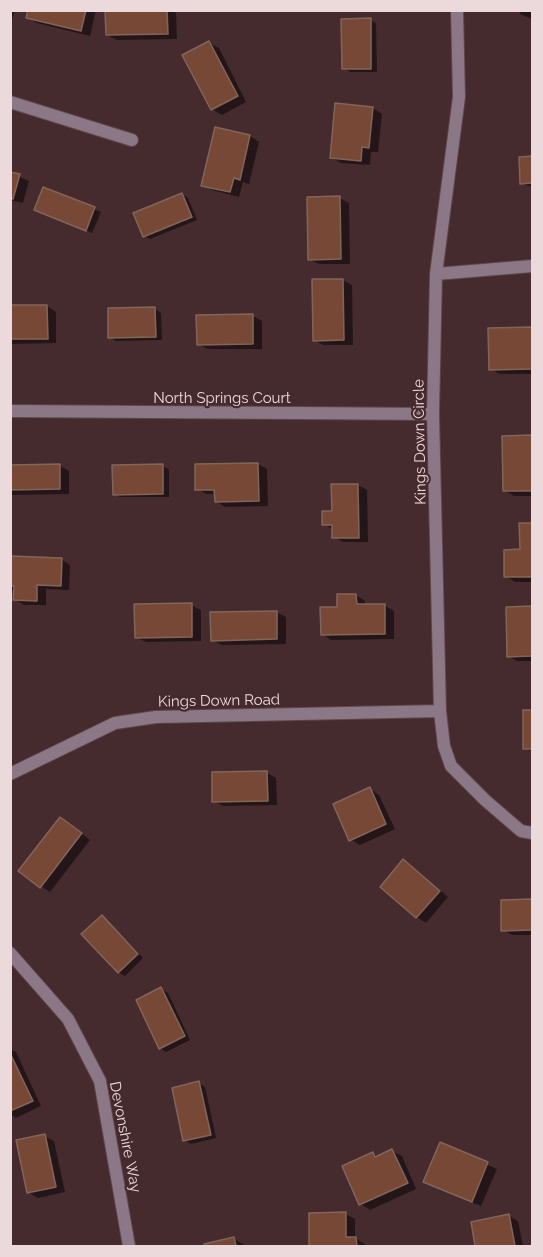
<!DOCTYPE html>
<html>
<head>
<meta charset="utf-8">
<style>
	body { margin:0 }
	#map { position:relative; width:543px; height:1257px; overflow:hidden; background:#452a2e; font-family:Raleway,sans-serif }
	canvas { display:block }
	.frame { position:absolute; inset:0; border:12px solid #ecd9dc; pointer-events:none }
</style>
</head>
<body>
<div id="map">
<canvas width="543" height="1257"></canvas>
<div class="frame"></div>
</div>
<script>
const context = document.querySelector('canvas').getContext('2d');
context.lineJoin = 'round';
function fillPath(path, color) { context.fillStyle = color; context.fill(path, 'evenodd'); }
function strokePath(path, color, width, dash) { context.strokeStyle = color; context.lineWidth = width; context.lineCap = dash ? 'butt' : 'round'; context.setLineDash(dash || []); context.stroke(path); }
function label(font, color, halo, rows, align = 'center') {
  context.font = font + ' Raleway,sans-serif'; context.lineWidth = 4.5; context.setLineDash([]); context.textBaseline = 'middle'; context.strokeStyle = halo; context.fillStyle = color; for (const [text, x, y, turn = 0] of rows) {
    context.save(); context.translate(x, y); context.rotate((+turn || 0) * Math.PI / 180); context.textAlign = isNaN(turn) ? turn : align; if (halo) context.strokeText(text, 0, 0); context.fillText(text, 0, 0); context.restore();
  }
}
const shadow = new Path2D(`
	M10 10H15L10 26Z
	M29 10H96L90 36 37 23 28 18Z
	M107 10H171L176 13 177 39 117 40 107 35Z
	M520 10H532V19L520 14Z
	M370 20 376 23 377 72H350L344 68Z
	M209 43 219 48 246 102 222 115 212 109Z
	M373 108 382 114 378 152H371L370 165 341 163 331 157Z
	M250 136 259 142 249 184 243 182 239 197 212 190 203 185Z
	M521 158H532V186H528L522 183Z
	M10 173 29 181 23 203 10 200Z
	M44 189 101 212 92 233 41 213Z
	M182 194 188 198 197 220 150 239 144 236Z
	M339 198 349 203 350 264H319L309 259Z
	M343 280 352 285 353 345H323L314 340Z
	M47 306 56 312V343L10 344V307Z
	M155 309 161 313 162 340 116 341 110 337 109 310Z
	M253 316 262 321V349H208L198 344Z
	M490 329H532V374H500L490 369Z
	M532 437V496H514L504 490 503 438Z
	M258 464 267 469 268 506 225 507 216 501V494H206L197 489Z
	M59 465 69 471V494L10 495V466Z
	M162 466 169 469V497H120L114 494Z
	M358 485 367 490 368 542H343L334 537V530L324 524Z
	M532 524V582H515L506 576 521 551V525Z
	M10 557 61 559 70 565 69 590 46 589V605H24L15 599V590H10Z
	M356 595 365 601V606L384 605 394 611V639L331 640 322 634 339 608Z
	M191 605 201 610V641L146 642 136 637Z
	M507 608H532V661H517L508 656Z
	M276 612 286 617V644L222 645 212 640Z
	M532 711V752L525 748 524 712Z
	M267 773 276 778 277 805 223 806 214 801Z
	M370 789 379 795 395 829 360 845 350 839Z
	M69 824 90 840 50 892 41 886Z
	M404 861 413 867 448 897 426 923 417 917 382 887Z
	M502 901H532V935H512L503 930Z
	M102 917 108 921 143 958 125 976 118 972Z
	M161 989 168 993 190 1040 166 1052 160 1048Z
	M10 1049 16 1052 41 1106 16 1118 10 1114Z
	M199 1083 205 1087 216 1138 191 1144 184 1140Z
	M44 1136 54 1141 65 1192 38 1198 28 1192Z
	M441 1144 497 1169 481 1206 434 1186Z
	M392 1151 402 1156 416 1189 370 1210 361 1204 344 1167 373 1153 379 1157Z
	M310 1214H345L355 1219V1238L365 1244V1246H311Z
	M509 1216 518 1221 523 1246H477L473 1223Z
	M234 1239 243 1244 244 1246H206V1245Z`);
const building = new Path2D(`
	M28 10H86L81 31 26 18Z
	M105 10H167L168 34 106 35Z
	M371 18V69H342L341 19Z
	M209 41 238 96 211 110 182 55Z
	M335 103 373 107 369 148 362 147 361 161 330 158Z
	M215 127 250 135 240 180 234 178 230 192 201 186Z
	M532 156V183L520 184 519 157Z
	M10 172 20 174 13 199 10 198Z
	M43 187 95 207 86 231 34 210Z
	M182 193 192 217 143 237 133 213Z
	M340 196 341 259 308 260 307 197Z
	M312 279H343L344 340 313 341Z
	M10 305H47L48 339H10Z
	M155 307 156 337 108 338V308Z
	M253 314V344L197 345 196 315Z
	M532 327V369L489 370 488 328Z
	M532 435V491H503L502 436Z
	M258 463 259 501 215 502 214 490H195V464Z
	M60 464V489L10 490V465Z
	M163 464V494L113 495 112 465Z
	M331 484H358L359 538H332V525H322V511H332Z
	M519 523H532V577H504V550L520 549Z
	M10 556 62 558 61 586 37 585V601L13 600 14 586H10Z
	M337 594H356L357 604H385V634L321 635 320 607H337Z
	M192 603V637L135 638 134 604Z
	M532 606V656L507 657 506 607Z
	M277 611V639L211 641 210 612Z
	M523 710H532V749H523Z
	M267 771 268 801 212 802V772Z
	M370 787 386 824 349 841 333 804Z
	M60 817 82 833 40 888 18 871Z
	M403 859 440 891 416 918 380 887Z
	M532 899V930L501 931V900Z
	M102 915 138 954 118 973 81 934Z
	M161 987 185 1036 159 1049 136 1000Z
	M10 1053 33 1101 10 1111Z
	M199 1081 211 1135 183 1141 172 1088Z
	M45 1134 56 1187 27 1193 16 1140Z
	M440 1142 488 1162 472 1202 423 1182Z
	M392 1149 408 1183 359 1205 342 1166 373 1152 375 1157Z
	M346 1212V1237H356L357 1246H309V1213Z
	M509 1214 515 1246H475L471 1222Z
	M234 1237 236 1246H205L204 1244Z`);
const street = new Path2D(`
	M457 10 459 97 436 274 433 414 440 711 444 746 451 766 485 800 521 831 532 833
	M10 102 132 140
	M436 274 532 266
	M10 411 433 414
	M10 774 115 723 156 717 440 711
	M10 953 68 1019 100 1081 129 1246`);
const streetNames = [
	["North Springs Court",222,398],
	["Kings Down Circle",420,442,-91],
	["Kings Down Road",219,701,-1],
	["Devonshire Way",125,1137,79]
];
fillPath(shadow, '#0007');
fillPath(building, '#774836');
strokePath(building, '#82655a', 1.5);
strokePath(street, '#60464a', 14);
strokePath(street, '#8b7785', 12);
label('15px', '#ecd9dc', '#452a2e', streetNames);
</script>
</body>
</html>
